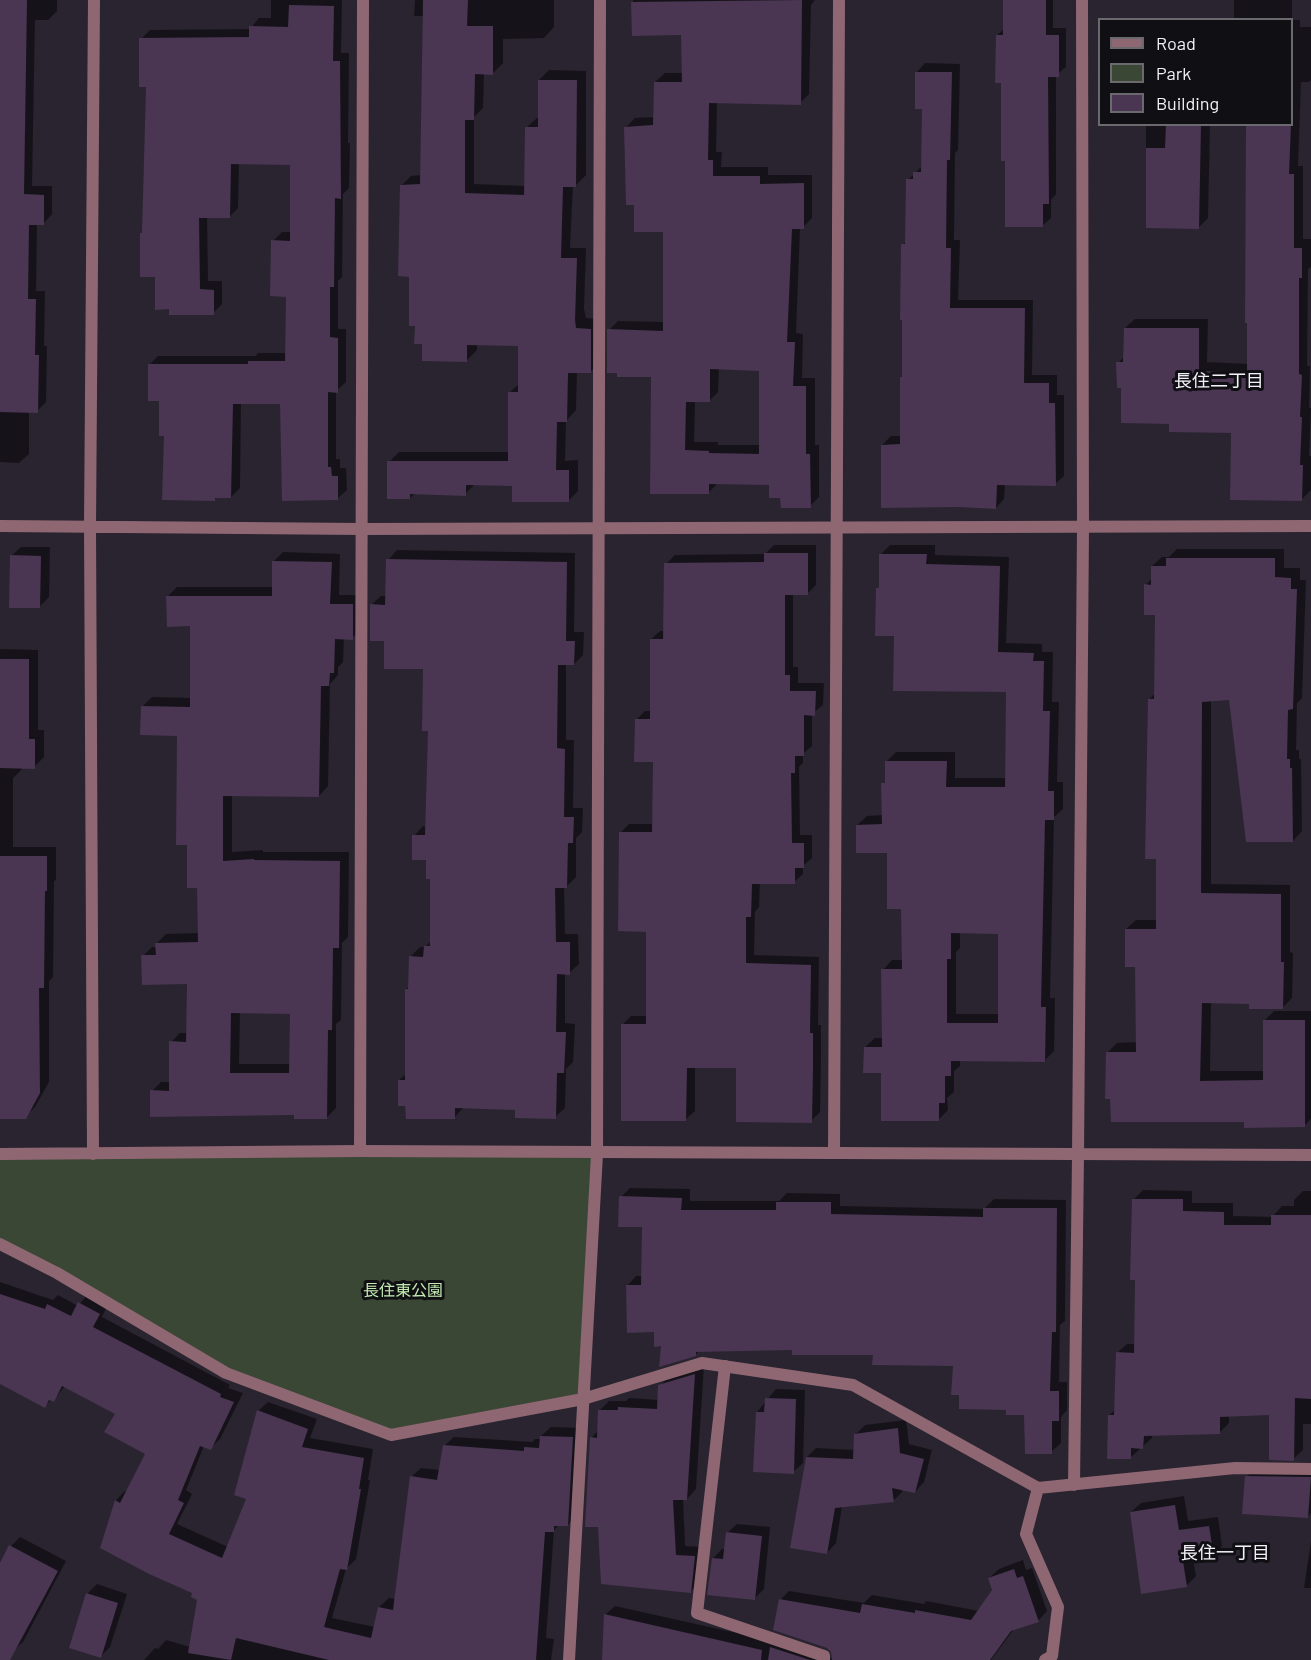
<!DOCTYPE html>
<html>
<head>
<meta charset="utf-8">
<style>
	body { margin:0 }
	#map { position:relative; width:1311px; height:1660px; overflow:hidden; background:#29242f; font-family:Barlow,sans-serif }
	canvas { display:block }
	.legend { position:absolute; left:1098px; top:18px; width:195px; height:108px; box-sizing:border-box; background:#100f13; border:2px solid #6a696e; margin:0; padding:8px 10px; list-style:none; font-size:18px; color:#f2f0f7 }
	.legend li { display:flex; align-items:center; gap:12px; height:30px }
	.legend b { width:30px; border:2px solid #6a696e }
</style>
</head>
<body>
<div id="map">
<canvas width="1311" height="1660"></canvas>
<ul class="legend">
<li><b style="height:8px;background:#8e6773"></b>Road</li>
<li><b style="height:16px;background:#3a4734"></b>Park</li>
<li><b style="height:16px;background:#4a3553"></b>Building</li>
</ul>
</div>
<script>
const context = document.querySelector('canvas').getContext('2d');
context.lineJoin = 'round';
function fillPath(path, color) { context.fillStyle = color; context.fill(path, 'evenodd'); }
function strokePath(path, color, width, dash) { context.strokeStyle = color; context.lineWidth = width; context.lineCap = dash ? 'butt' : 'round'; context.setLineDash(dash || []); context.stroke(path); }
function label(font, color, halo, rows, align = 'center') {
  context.font = font + ' Barlow,"Noto Sans JP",sans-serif'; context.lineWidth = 6; context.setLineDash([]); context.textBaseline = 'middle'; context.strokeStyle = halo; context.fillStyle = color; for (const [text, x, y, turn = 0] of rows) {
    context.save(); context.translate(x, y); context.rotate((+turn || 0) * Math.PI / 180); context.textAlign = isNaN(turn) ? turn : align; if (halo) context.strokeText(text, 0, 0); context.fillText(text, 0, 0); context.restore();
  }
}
const green = new Path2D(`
	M0 1154H597L583 1399 391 1435 226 1373 0 1244Z`);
const shadow = new Path2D(`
	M0 0H57V11L48 20H35L32 186H52V214L43 224H37L36 291H45L44 346H47L46 402 37 411H29V454L19 463 0 462Z
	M271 0H342L341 53H349L348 143H350L349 188 343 194 342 277 338 281V329H346V382L336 391V459H340V468H346L347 490 338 498 282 403H241L240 488 231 497H217L215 499 165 435 161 400 149 365 158 356H256L258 353H287L288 295 273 241 282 232H291L292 163H239L238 208 229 217 207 216 208 281H222V304L213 313 156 275 144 231 148 85 141 39 150 30 250 29 259 18H271Z
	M415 0H554V27L544 38 503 39V63L493 73H484L483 108 474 117V184L525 186 526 128 537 118H540L539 80 549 70 586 71V175L576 185H573L570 248H586L584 309 586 318 600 319V362L590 372H577L576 410 566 421 565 461 578 460V491L568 501 514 485 475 484 465 494 415 493 410 498 389 462 399 452H509V393L520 383 519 344H477V350L467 360 424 342 416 324 401 186 411 176 422 175 424 16H414Z
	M633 0H815L811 5 809 94 800 103 717 102 716 152H722L721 167H768V175H812V218L803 227H800L796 333 803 334 802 378H815V445H819V497L810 506 782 496 770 483H718L708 493 651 492 653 376 609 330 618 321 664 322 665 231 636 204 626 127 635 118 655 117V82L665 73H683L682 33 634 35ZM719 368 760 369V445H718V442H694L695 401H709L718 392Z
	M1005 0H1053V28H1066V67L1056 75V194L1051 200V218L1042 226 1007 160 997 35 1005 28Z
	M1234 0H1292V20H1300V27H1311V80L1309 82H1301L1298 166H1303V239H1311V267L1308 269 1307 366H1310L1309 408H1311L1309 456H1311V490L1302 499 1232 431 1171 422 1123 387 1118 363 1125 356V328L1135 319H1208L1207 362 1248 364 1247 124H1292V20H1234Z
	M925 63 960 64 958 150 955 153 954 240H960L958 300H1033L1032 375H1057V395H1064V476L1055 484 1005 483 1004 499 996 508 882 445 891 436H902L901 377 904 375 903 245 906 241 908 180 923 165 924 108 917 72Z
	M1146 124H1210L1208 218 1199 227 1148 168H1146Z
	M774 545H816V585L807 594H793V667H798V683H824L823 705 812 714V746L803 754V763L799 767 800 835H812V858L803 866V874L794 882H760L759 907 755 912 754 955 819 957 818 1025H821V1058L820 1112 811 1121 738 1066H695V1111L686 1119 622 1025 631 1016H647V930L620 833 629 824H654V760L636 720 645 711H652L651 639 660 631H665L666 564 675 555 765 554Z
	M890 545H935V555L1009 557 1006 643 1042 644V652H1053L1052 702H1059L1057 782H1063V809L1054 817 1050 998H1055L1054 1051 1044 1061 960 1060V1066L954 1071V1092L947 1098 948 1110 938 1120 882 1072 865 1047 875 1038H883V970L892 960H903V908L889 851 857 825 867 816 883 815V784L887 780V761L896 752H955V778H1006L1008 690 895 634 878 589 881 586V554ZM960 932H1000L999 1014H956V952L960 948Z
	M21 547H50L49 597 39 607 11 556Z
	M1177 549H1284V568H1300V580H1306L1302 698 1297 703 1296 750H1299V759H1301L1302 831 1293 841 1231 698 1211 700V884L1290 885V952L1293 953 1292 998 1283 1007 1250 1002H1211L1210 1071H1264V1021L1274 1011H1311V1119L1304 1126 1246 1121 1108 1052 1117 1043 1137 1042V966L1126 929 1136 920H1157V858L1149 700 1155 693 1157 613 1146 585 1152 578V566L1162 557H1169Z
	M397 550 575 553 574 632H584L583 655 574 664H566V740H574L573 808H583L582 832 576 838V877L566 887H564L565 934H578L579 964 569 973H565V1023L575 1024 573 1062 566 1069 565 1108 555 1117 517 1108 464 1107 454 1118 407 1105 399 1080 407 1073 406 989 410 986 411 956 420 947H425L431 941V877L428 858 414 836 423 826 427 827 429 730 425 667 385 640 371 605 381 596H387L388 560Z
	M283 552 340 554 339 595H362V629L352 638H344L343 662 338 667V675L330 684 328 786 319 796 232 794V852L263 850V852H349L348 937 342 943 341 1020 336 1024V1108L326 1118 152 1091 161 1082H170L171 1042 180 1033H188V982L143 956 152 947H157V943L166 934 199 933 198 886 188 843 179 734 142 707 152 697 191 698 192 624 168 596 177 587H273L274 561ZM240 1011 292 1012 291 1064H239Z
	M0 649 38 650V730H44V757L34 767H22V769L13 778V847H56V879L54 882 53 977 49 981V1082L35 1107 25 1117H0Z
	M630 1188 690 1189V1201H779L787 1193 840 1194V1206L984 1209 994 1199 1066 1200 1065 1321 1060 1325 1059 1382H1067V1410L1061 1417V1443L1051 1452 1026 1413 961 1393 954 1364 874 1354 794 1348 700 1350 695 1355 662 1345 656 1330 627 1286 636 1276H643L644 1226 621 1197Z
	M1143 1190 1192 1191V1203H1233V1216L1272 1217 1282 1206H1294V1200L1303 1191H1311V1424H1303V1450L1293 1459 1270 1414 1229 1416V1423L1219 1433 1152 1434V1438L1130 1458 1109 1415 1116 1409 1117 1353 1127 1344H1136L1137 1278 1133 1200Z
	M0 1282 53 1300 58 1295 78 1306 88 1294 108 1304 102 1317 230 1385 228 1388 243 1393 220 1439 210 1448 204 1446 186 1490 192 1494 177 1524 228 1547 248 1498 258 1411 268 1402 317 1419 310 1438 373 1449 368 1480H370L356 1559 346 1569 332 1618 375 1627 379 1607 389 1598 396 1599 411 1477 421 1468 440 1470 444 1446 454 1437 532 1442 535 1439H541V1436L551 1427 582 1428 577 1515 568 1525 560 1524 554 1530 546 1638 554 1639 551 1660H144L155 1648 158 1649 166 1640 190 1647 199 1599 194 1592 102 1547 116 1500 125 1491 127 1492 147 1453 117 1413 65 1386 54 1400 52 1399 45 1406 0 1377Z
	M704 1365 696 1489 687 1499H683L685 1546 704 1547 700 1582 690 1592 591 1438 599 1430 600 1410 609 1401H626L629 1398 659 1400 660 1386 669 1376Z
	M776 1389 805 1390 803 1463 793 1472 757 1412Z
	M906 1420 909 1444 932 1450 924 1482 915 1492 902 1489V1492L893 1501 842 1506 836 1543 827 1553 807 1457 816 1448 855 1450V1435L865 1425Z
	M1256 1468H1311V1513L1308 1516 1246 1477Z
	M1184 1496 1188 1521 1218 1517 1222 1546 1213 1555 1193 1558 1196 1576 1186 1586 1131 1512 1141 1503Z
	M737 1524 770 1527 764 1589 755 1598 713 1558 722 1549H726L727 1533Z
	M20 1537 66 1561 23 1642 13 1651 0 1644V1566L11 1546Z
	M1311 1541V1588H1304Z
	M1023 1560 1026 1570 1032 1568 1047 1611 1038 1621 1014 1629 991 1660H603L605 1615 615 1606 777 1642 833 1659 831 1650 780 1600 789 1591 864 1603 872 1595 924 1604 926 1601 979 1611 994 1590 989 1578 999 1569Z
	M97 1584 127 1594 110 1647 101 1656 87 1594Z`);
const building = new Path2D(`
	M0 0H27L24 194 44 195V225H29L28 299H36L35 355H39L38 413 0 412Z
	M423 0H468L467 26H493V75L475 74 474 120H465V193L524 195 525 127H538V80H577L576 187H563L561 258H577L575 320 576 328 591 329V373H568L567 422H557L556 470H569V502H512V486L466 485V496L410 494V499H387V461H508V392H518V346L467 345V362L422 361V344H414L415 326H409V277L398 276 400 185 420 184Z
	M802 0 801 105 709 103 708 160H713V176H760V184L804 183V229H792L787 342H795L793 386H806V454H810L811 508H781L780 498H769V485L709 484V494H650L651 377H617V373H607V329L663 331V232H634V205H626L624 127 653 125 654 82H682L681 35 632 36 631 2ZM710 369 759 371V454L709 453V451L685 450 686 402H710Z
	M1003 0H1046V35H1059V77H1048L1049 204H1043V227H1005V161H1001V83H995L996 35H1003Z
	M289 5 334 6 333 61H340L341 199 335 198 334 287H330V337L338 338V393L328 392V467H331L332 476H338V500L282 501 280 404H233L231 498H215V501L162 500 164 436H159V401H148V364H248V361H285L286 297 270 296 271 240 290 241V165L231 164 230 218H199L200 289 214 290V315H169V309L155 310V277H140V233H142L146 87H139V38L249 37V26L288 27Z
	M915 72H952L950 160H947L946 248H951L950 308H1025L1024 383H1049V403H1055L1056 486 997 485 996 509 958 507 881 508V445L900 444V377H902V320H900L901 244H905L906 179H913V172H921L922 109H915Z
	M1166 124H1201L1199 229 1146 228V148H1165Z
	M1246 124H1291L1289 174H1294V248H1302V278H1299V374L1302 375 1300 417H1302L1300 465H1303L1302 501 1230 500 1231 433 1169 432V424L1121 423V388H1117L1116 362H1123L1124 328H1199V371L1247 373V323H1245Z
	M764 553H808V595H785V675H790V691H816L815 716 804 715V756H795V773H791L792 843H804V868H795V884H752L751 917H746V963L811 965 810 1033H813V1068L812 1123 736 1122V1068H687L686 1121H621V1024H646V932L618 931 619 832H652L653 762H634L635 719H650V639H663L664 563 764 562Z
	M879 554H927L926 564 1000 566 998 652 1034 653 1033 661H1044L1043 711H1050L1048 791H1054V820H1045L1041 1007H1046L1045 1062 951 1061V1076H945V1103H939V1121H881V1073H863L864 1047H882L881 969H902L901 909H887V853H856V825L882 824 881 783H885V761H947L946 787H1005L1006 692 893 691 894 636H875L876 588H879ZM951 933 998 934V1023H947V959H951Z
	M10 555 41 556 40 608H9Z
	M1166 558H1275V577L1291 578V589H1297L1293 709 1288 710 1287 759H1290V768H1292L1293 842H1246L1229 700 1202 702 1201 893 1281 894V962H1284L1283 1009H1249V1004L1202 1003 1200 1081 1263 1080V1020H1305V1127L1244 1128V1122H1111L1110 1099H1105L1106 1052H1136L1135 967H1125V929H1156V859H1145L1148 699H1154L1155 615H1144V584L1151 585V566H1166Z
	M386 559 567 562 566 641H575L574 665H558L557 748 565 749 564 817H574L573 843H568L567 888H555L556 942H570V975L557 974 556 1032H566L564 1073H557L556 1119 515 1118V1110L455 1108V1119H406L405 1106H398V1080H405V989H408L409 956 423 957 424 946H430V879H426V860H412V835H425L428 731H422L423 669H384V641H370V604L385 605Z
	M272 561 332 562 330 604H353V640L335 639 334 673H330L329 686H321L319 797 223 796V861L254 859V860L340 861 339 948H333L332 1030H328L327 1119H294V1115L150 1117V1090L169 1091V1041L186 1042 187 984 142 985 141 955H156L155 943 198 942 197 888H187V845H176L177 736 140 735 141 706 190 707V626L167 627 166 596H272ZM231 1013 290 1014 289 1073H230Z
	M0 659H29V739H35V769L0 768Z
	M0 856H47V891H45L44 988H39L40 1093 26 1119H0Z
	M619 1196 682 1198 681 1210H776V1202H831V1214L983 1217V1208H1057L1056 1332H1052L1050 1391H1059V1421H1052V1454H1025L1024 1415H1006V1410L959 1409V1395H951L953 1366 872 1365 873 1355H792V1350L696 1352V1356L659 1367 661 1346 654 1347V1332L627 1333 626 1285H641L642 1227H618Z
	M1132 1199H1183V1211L1224 1212V1225H1271V1215H1311V1399L1295 1398 1294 1461 1269 1460V1415L1220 1417V1434L1144 1436 1143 1449 1131 1448V1459H1107L1108 1415H1114L1116 1352 1134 1353 1135 1280H1130Z
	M0 1294 45 1309 47 1304 71 1316 78 1302 100 1314 93 1327 221 1394 220 1397 234 1402 211 1450 200 1446 178 1500 184 1503 169 1534 222 1558 246 1499 234 1495 257 1410 308 1429 302 1447 364 1458 359 1489H361L347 1570 340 1569 324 1627 371 1638 378 1607 393 1610 410 1476 437 1480 443 1445 524 1451V1447L539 1448 540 1436 573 1437 568 1526H554V1532H545L536 1660H329L236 1638 231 1660 188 1653 197 1600 191 1597 192 1593 149 1574 100 1548 115 1500 120 1503 145 1454 104 1432 115 1414 62 1386 54 1402 49 1400 45 1408 0 1384Z
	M695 1374 687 1500H673L676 1555 695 1556 691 1593 601 1584 598 1527H585L590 1437 597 1438 598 1410H618V1407L657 1409 658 1385Z
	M765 1398 796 1399 794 1474 753 1472 756 1412H764Z
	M898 1428 900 1453 924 1459 915 1493 892 1488 894 1502 835 1508 827 1554 790 1548 806 1457 853 1459 854 1434Z
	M1245 1476 1311 1477 1308 1518 1242 1514Z
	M1175 1505 1179 1530 1209 1526 1214 1557 1183 1561 1187 1587 1141 1594 1130 1512Z
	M726 1532 762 1536 755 1600 707 1595 712 1558 723 1559Z
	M9 1545 58 1571 10 1660H0V1563Z
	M1014 1569 1017 1578 1023 1576 1039 1622 1011 1631 990 1660H832L831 1652 827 1648 773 1630 779 1599 860 1613 862 1604 915 1613V1610L971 1620 992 1590 988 1578Z
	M86 1593 118 1603 101 1658 69 1648Z
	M604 1614 762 1650 761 1660H602Z
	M770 1647 810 1660H768Z`);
const service = new Path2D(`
	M725 1366 697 1613 824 1656V1660`);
const minor = new Path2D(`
	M360 1151 363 0
	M834 1153 839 0
	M0 1244 57 1273 226 1373 391 1435 583 1399 702 1363 853 1385 1038 1488
	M1074 1485 1078 1155
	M569 1660 597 1154 600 0
	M1045 1660 1052 1656 1058 1607 1026 1534 1038 1488 1235 1468 1311 1469`);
const tertiary = new Path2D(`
	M0 526 362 529 1311 526
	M0 1154 360 1151 1311 1155
	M93 1154 90 525 94 0
	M1078 1155 1083 528 1082 0`);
const parkNames = [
	["長住東公園",403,1291]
];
const neighbourhoodNames = [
	["長住二丁目",1219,381],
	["長住一丁目",1225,1553]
];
fillPath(green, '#3a4734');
fillPath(shadow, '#0007');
fillPath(building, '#4a3553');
strokePath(service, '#8e6773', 12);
strokePath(minor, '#8e6773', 12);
strokePath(tertiary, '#8e6773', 12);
label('16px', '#c2eab0', '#100f13', parkNames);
label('18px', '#f2f0f7', '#100f13', neighbourhoodNames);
</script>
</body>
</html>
